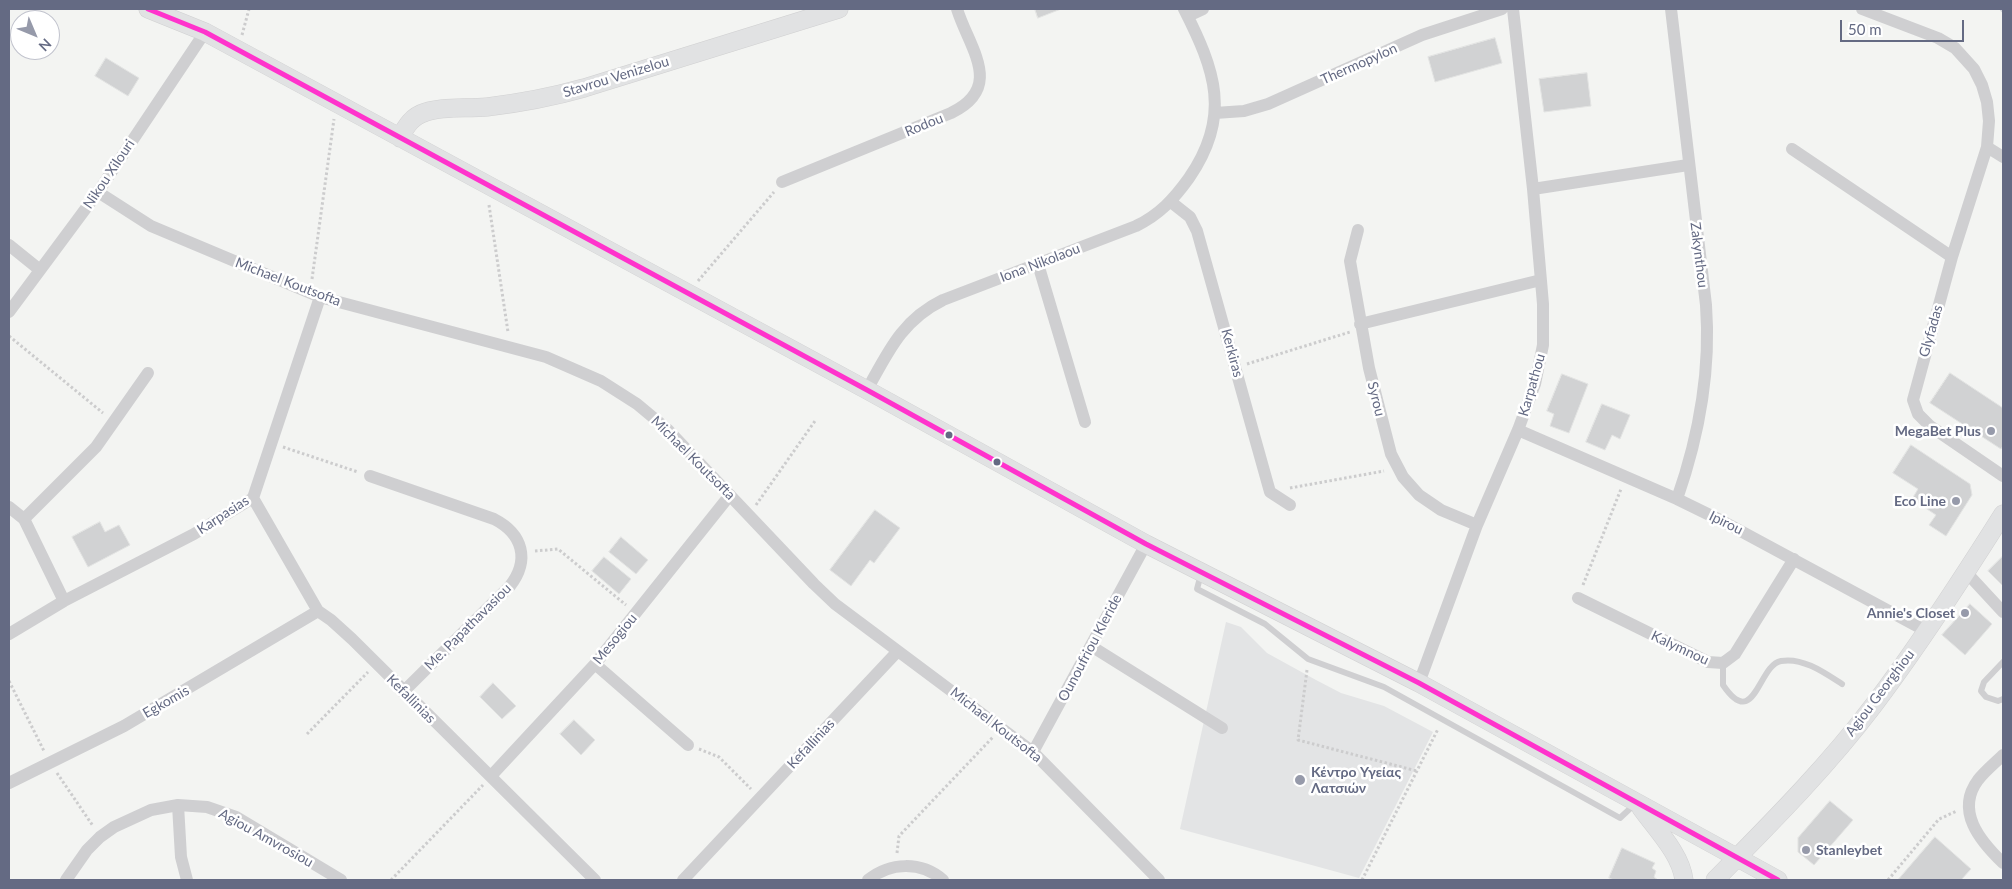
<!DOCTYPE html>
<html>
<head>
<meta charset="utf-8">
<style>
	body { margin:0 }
	#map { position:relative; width:2012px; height:889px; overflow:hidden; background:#f3f4f2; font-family:Lato,sans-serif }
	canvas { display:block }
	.frame { position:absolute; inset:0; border:10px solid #646a83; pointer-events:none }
	.north { position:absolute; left:10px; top:10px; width:50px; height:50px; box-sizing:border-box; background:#fff; border:1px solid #c1c3cd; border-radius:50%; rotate:135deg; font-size:14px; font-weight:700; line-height:20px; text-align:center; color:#646a83 }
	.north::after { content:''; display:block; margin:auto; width:18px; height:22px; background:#969aaa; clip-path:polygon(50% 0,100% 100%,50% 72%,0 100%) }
	.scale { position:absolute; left:1840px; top:20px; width:124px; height:22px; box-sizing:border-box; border:2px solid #646a83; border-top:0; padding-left:6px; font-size:15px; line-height:18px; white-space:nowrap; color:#646a83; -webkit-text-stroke:4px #fff; paint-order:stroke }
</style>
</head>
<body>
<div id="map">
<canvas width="2012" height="889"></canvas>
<div class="frame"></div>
<div class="north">N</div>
<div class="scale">50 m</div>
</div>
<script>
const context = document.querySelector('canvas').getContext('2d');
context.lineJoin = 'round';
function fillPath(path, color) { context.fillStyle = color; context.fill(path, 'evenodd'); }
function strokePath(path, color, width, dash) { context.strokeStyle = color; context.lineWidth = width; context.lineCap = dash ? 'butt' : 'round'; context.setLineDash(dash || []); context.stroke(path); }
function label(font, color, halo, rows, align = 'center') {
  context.font = font + ' Lato,sans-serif'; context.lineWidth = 5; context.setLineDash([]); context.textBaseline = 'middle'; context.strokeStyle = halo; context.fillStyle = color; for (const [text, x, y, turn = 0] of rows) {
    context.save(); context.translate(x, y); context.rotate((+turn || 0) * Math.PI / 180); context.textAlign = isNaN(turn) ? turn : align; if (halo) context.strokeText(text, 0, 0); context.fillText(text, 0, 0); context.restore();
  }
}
const built = new Path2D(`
	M1226 622 1241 627 1267 653 1316 680 1341 693 1384 706 1433 732 1359 878 1180 829Z`);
const stream = new Path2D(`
	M2002 9 2003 10`);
const building = new Path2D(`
	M1035 9H1061L1038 18Z
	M1495 38 1502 63 1435 82 1428 57Z
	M106 58 139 78 128 96 95 76Z
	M1587 73 1591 106 1544 112 1539 79Z
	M1950 373 2003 408V446L2001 449 1930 403Z
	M1562 374 1588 384 1569 433 1550 426 1554 414 1547 411Z
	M1602 404 1630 415 1620 439 1612 435 1605 450 1586 442Z
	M1911 445 1970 484 1972 495 1946 536 1929 525 1936 515 1912 499 1918 489 1893 473Z
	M875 510 900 528 874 563 870 560 851 586 830 570Z
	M100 522 105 532 119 525 130 545 88 567 72 537Z
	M621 537 648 560 636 574 609 552Z
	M2003 556V586L1988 571Z
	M604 557 631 579 619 594 592 571Z
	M1970 604 1992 624 1965 655 1942 635Z
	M493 683 516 706 502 719 480 697Z
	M574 720 595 740 581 755 560 734Z
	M1830 801 1853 820 1814 865 1798 852V838Z
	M1935 837 1971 869 1961 880H1898Z
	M1622 848 1655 863 1652 868 1656 871 1654 877 1658 880H1614L1609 878Z`);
const path = new Path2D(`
	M242 35 249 9
	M489 205 508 332
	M312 279 334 119
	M698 281 774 192
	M9 336 103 413
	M1247 364 1350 332
	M283 447 358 472
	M1290 488 1384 471
	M756 505 815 421
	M535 551 558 549 626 605
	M1583 585 1621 489
	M1307 670 1298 740 1417 771
	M9 681 44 751
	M307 734 368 672
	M699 749 719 757 751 789
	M57 773 93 826
	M897 853 899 836 993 737
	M391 880 483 785
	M1362 880 1438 729
	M1888 880 1939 819 1957 811`);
const lane = new Path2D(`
	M1201 574 1197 589 1265 624 1308 659 1384 687 1620 818 1635 804
	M2003 662 1984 682 1981 691 1986 697 1998 701 2003 699
	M1723 663V685C1755 732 1758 665 1781 661 1803 657 1825 673 1842 684`);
const street = new Path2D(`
	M1671 9 1706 305C1711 372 1699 436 1677 499
	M1862 9 1938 38 1955 48 1974 69 1982 85 1987 102 1989 121 1987 147 1952 257 1913 400 1918 414 1930 426 2003 476
	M1188 16 1203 9
	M1215 113 1244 111 1268 104 1422 35 1502 9
	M1987 147 2003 157
	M1792 149 1952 257
	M782 182 951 113C1005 87 969 48 957 9
	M1533 189 1688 165
	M98 192 151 226 320 297 546 357 601 381 637 404 667 429 814 584 835 604 1033 752 1159 880
	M1171 202 1190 217 1197 231 1270 492 1290 505
	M1358 230 1350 261 1369 368 1391 454 1403 477 1419 495 1441 510 1477 525
	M9 245 40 270
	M1038 264 1085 422
	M9 312 98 192 205 32
	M1360 324 1541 280
	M867 390C888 352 902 320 943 300L1136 226C1159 215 1174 199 1189 178 1232 116 1215 70 1184 9
	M1518 430 1677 499 1722 521 1926 631
	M370 476 494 519C523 534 530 560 510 586L403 692
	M253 498 318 611 331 620 352 639 595 880
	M9 507 24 519 64 601
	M24 519 96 447 148 373
	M1966 572 2003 612
	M1578 598 1708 662 1723 663 1735 654 1794 559
	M9 634 64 601 194 534 253 498 320 297
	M1091 646 1222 728
	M595 664 688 745
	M1419 683 1477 525 1518 430 1535 384 1543 345V304L1533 189 1513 9
	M1033 752 1146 544
	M2003 755C1995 763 1985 771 1978 780 1955 811 1980 841 2003 863
	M491 776 595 664 730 495
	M9 783 124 726 318 611
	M178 805 181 857 187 880
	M66 880 87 850 100 837 114 827 151 810 178 805 207 807 236 817 341 880
	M683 880 897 652
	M868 880C890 862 921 861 943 880`);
const secondary = new Path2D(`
	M148 9 205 32 867 390 1146 544 1419 683 1778 880
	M400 138C406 126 412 116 426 112 445 106 467 109 487 107 520 103 552 97 584 88L839 9
	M1641 808C1656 829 1681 854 1684 880
	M1715 880C1770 824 1826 768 1873 706 1920 644 1962 579 2003 514`);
const bus1 = new Path2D(`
	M148 9 205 32 867 390 1146 544 1419 683 1778 880`);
const markers = [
	[1991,431,5,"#969aaa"],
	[949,435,4.5,"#646a83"],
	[997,462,4.5,"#646a83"],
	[1956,501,5,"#969aaa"],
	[1965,613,5,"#969aaa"],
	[1300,780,6,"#969aaa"],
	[1806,850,5,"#969aaa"]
];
const streetNames = [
	["Thermopylon",1359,64,-24],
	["Stavrou Venizelou",616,77,-17],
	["Rodou",924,125,-22],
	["Nikou Xilouri",109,174,-56],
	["Zakynthou",1699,255,83],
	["Iona Nikolaou",1040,263,-21],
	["Michael Koutsofta",288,282,21],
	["Glyfadas",1931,331,-74],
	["Kerkiras",1232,353,75],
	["Karpathou",1532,385,-74],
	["Syrou",1376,399,76],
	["Michael Koutsofta",693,458,45],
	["Karpasias",223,515,-33],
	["Ipirou",1726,523,26],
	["Me. Papathavasiou",468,627,-45],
	["Mesogiou",615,639,-51],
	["Ounoufriou Kleride",1090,648,-62],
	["Kalymnou",1680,648,25],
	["Agiou Georghiou",1880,693,-53],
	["Kefallinias",411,699,45],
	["Egkomis",166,702,-30],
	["Michael Koutsofta",996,725,38],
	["Kefallinias",811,744,-47],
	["Agiou Amvrosiou",266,838,29]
];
const poiNames = [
	["MegaBet Plus",1981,431],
	["Eco Line",1946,501],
	["Annie's Closet",1955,613],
	["Κέντρο Υγείας",1311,772,"left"],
	["Λατσιών",1311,788,"left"],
	["Stanleybet",1816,850,"left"]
];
fillPath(built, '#e3e4e5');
strokePath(stream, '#d4d7dc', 5);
fillPath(building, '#d1d2d3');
strokePath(building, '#e2e3e2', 1);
strokePath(secondary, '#d0d0d1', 19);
strokePath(path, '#cccccd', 3, [2.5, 2.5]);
strokePath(lane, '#cfcfd1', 6);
strokePath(street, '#cfcfd1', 12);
strokePath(secondary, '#e1e2e3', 18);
strokePath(bus1, '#f3c', 5);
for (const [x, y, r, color] of markers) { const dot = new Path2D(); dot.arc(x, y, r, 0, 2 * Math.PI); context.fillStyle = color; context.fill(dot); strokePath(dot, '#fff', 2); }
label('14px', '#646a83', '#fff', streetNames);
label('bold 14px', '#646a83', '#fff', poiNames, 'right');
</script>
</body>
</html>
